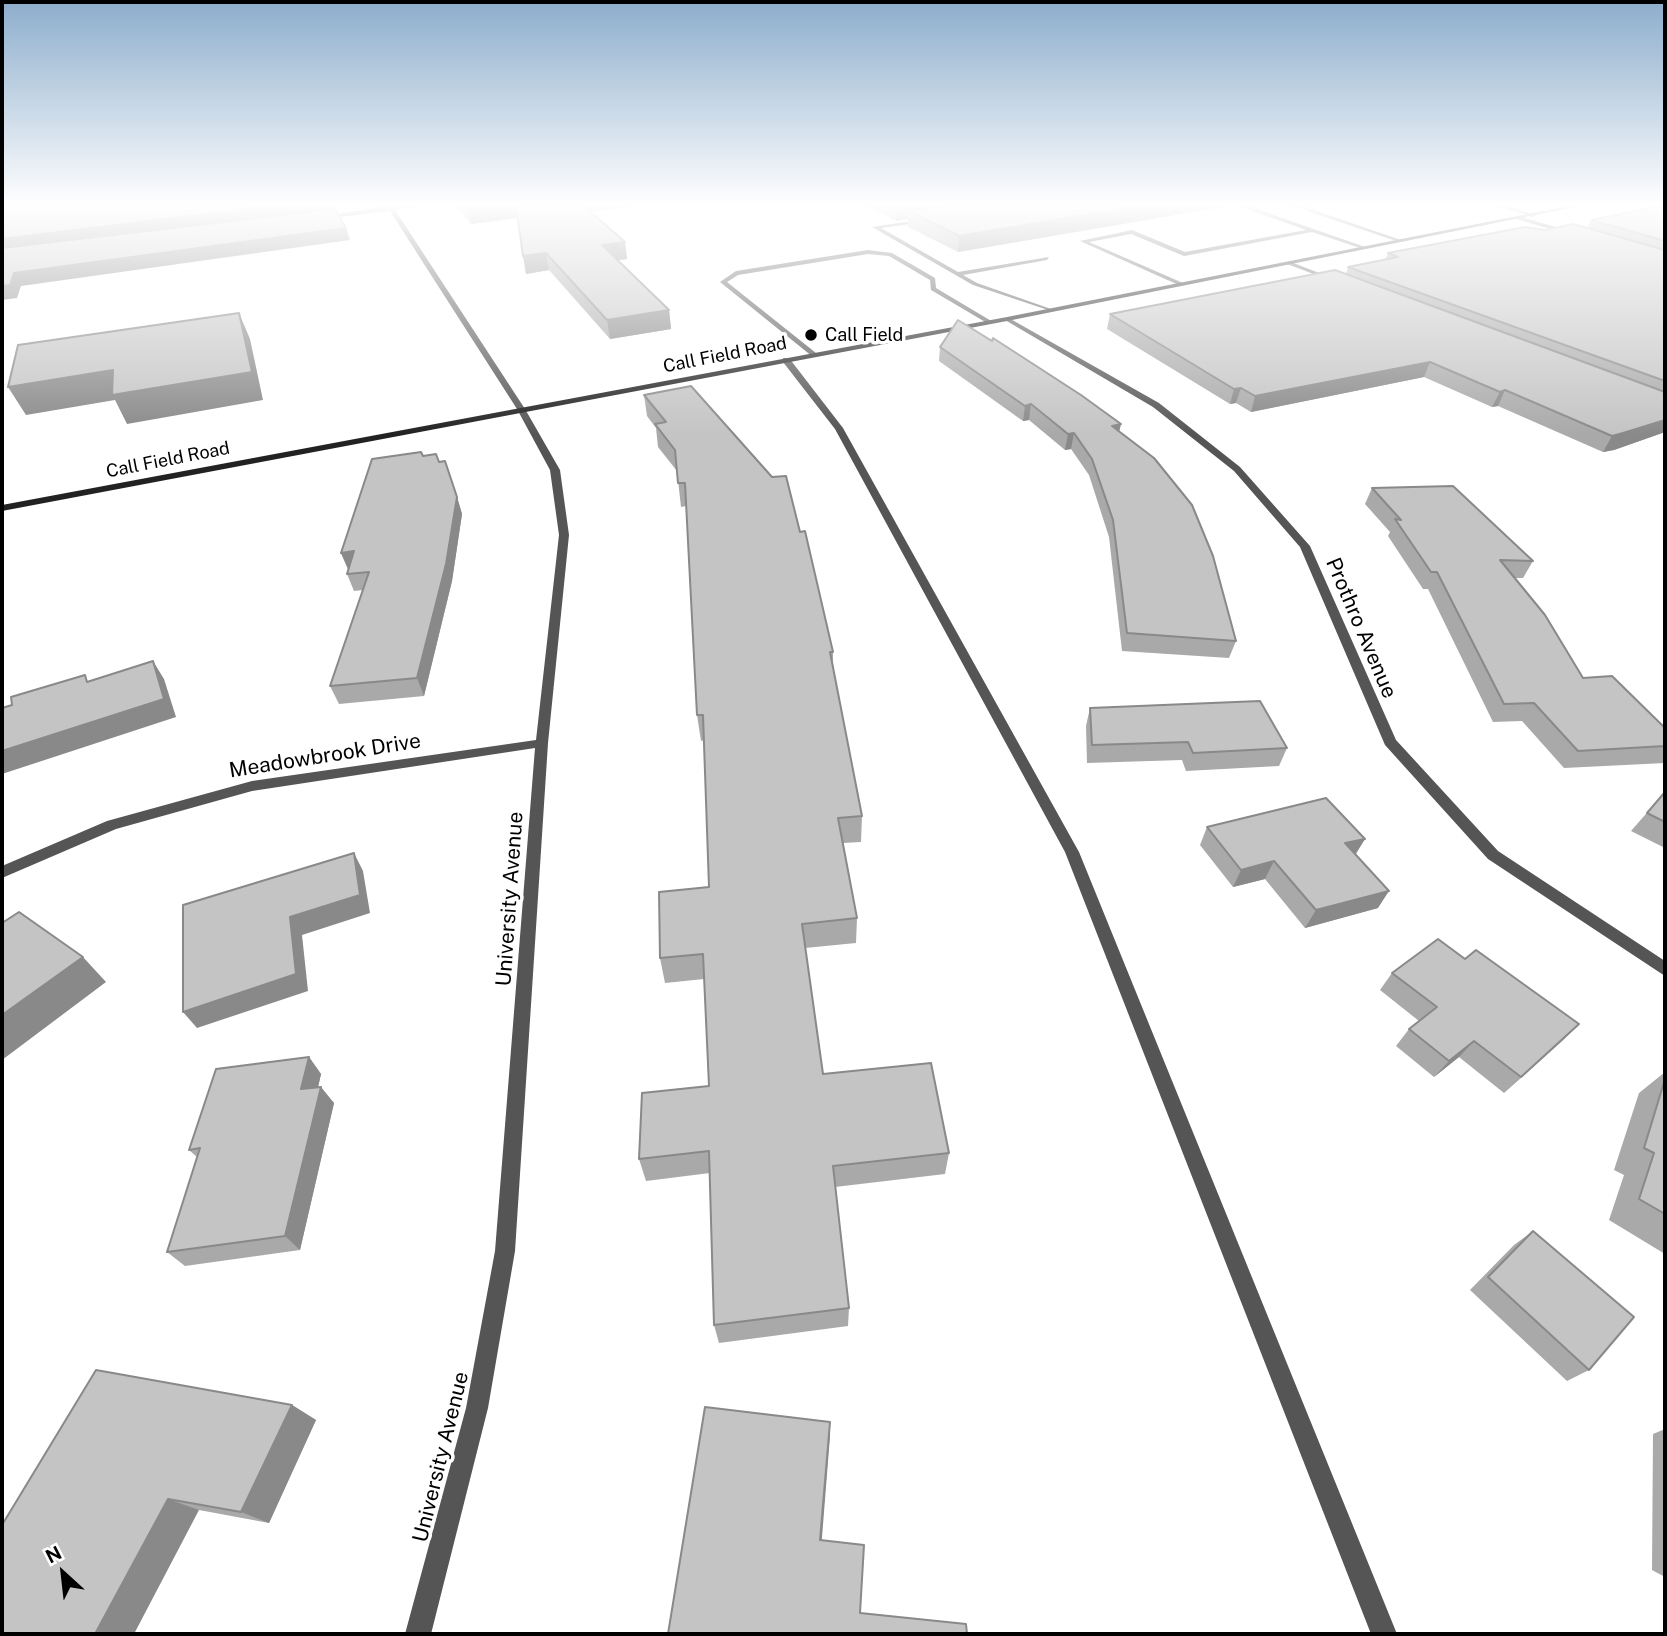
<!DOCTYPE html>
<html>
<head>
<meta charset="utf-8">
<style>
	body { margin:0 }
	#map { position:relative; width:1667px; height:1636px; overflow:hidden; background:#fff; font-family:"Public Sans",sans-serif }
	canvas { display:block }
	.frame { position:absolute; inset:0; border:4px solid #000; pointer-events:none }
	.north { position:absolute; left:28px; top:1538px; width:70px; height:70px; -webkit-text-stroke:5px #fff; paint-order:stroke; rotate:333deg; font-size:19px; font-weight:700; line-height:28px; text-align:center; color:#000 }
	.north::after { content:''; display:block; margin:auto; width:24px; height:32px; background:#000; clip-path:polygon(50% 0,100% 100%,50% 72%,0 100%) }
</style>
</head>
<body>
<div id="map">
<canvas width="1667" height="1636"></canvas>
<div class="frame"></div>
<div class="north">N</div>
</div>
<script>
const context = document.querySelector('canvas').getContext('2d');
context.lineJoin = 'round';
function fillPath(path, color) { context.fillStyle = color; context.fill(path, 'evenodd'); }
function strokePath(path, color, width, dash) { context.strokeStyle = color; context.lineWidth = width; context.lineCap = dash ? 'butt' : 'round'; context.setLineDash(dash || []); context.stroke(path); }
function label(font, color, halo, rows, align = 'center') {
  context.font = font + ' "Public Sans",sans-serif'; context.lineWidth = 7; context.setLineDash([]); context.textBaseline = 'middle'; context.strokeStyle = halo; context.fillStyle = color; for (const [text, x, y, turn = 0] of rows) {
    context.save(); context.translate(x, y); context.rotate((+turn || 0) * Math.PI / 180); context.textAlign = isNaN(turn) ? turn : align; if (halo) context.strokeText(text, 0, 0); context.fillText(text, 0, 0); context.restore();
  }
}
const lane = new Path2D(`
	M1239 206H1248L1368 248 1363 249 1312 232 1184 256 1131 234 1089 242 1183 283 1181 286 1080 241 1132 230 1185 252 1306 230Z
	M1293 206H1302L1404 241 1399 242Z
	M1498 206H1508L1536 215 1533 217Z
	M926 219 924 222 881 228 958 272 1049 257 1047 260 963 275 977 283 1051 309V311L973 285 872 227Z
	M868 250 892 253 935 278 936 288 993 322 987 323 931 290 930 280 889 256 868 254 738 275 727 282 816 353 817 355 813 357 720 282 736 271Z
	M783 358H789L843 428 1079 852 1397 1634H1371L1065 852 835 429 783 362Z`);
const street = new Path2D(`
	M387 206H418L395 210 525 409 560 470 569 535 548 743 515 1251 488 1408 431 1634H405L466 1408 495 1251 535 748 252 791 116 829 2 878V866L107 821 252 781 536 740 559 535 550 470 517 409 390 211 322 219 319 217Z
	M1518 216 1573 232 1574 233 1571 235 1516 219Z
	M1287 262H1291L1337 280 1332 281 1287 264Z
	M1007 317 1159 403 1240 467 1310 546 1396 740 1498 851 1665 961V976L1488 859 1385 745 1300 547 1234 471 1153 407 1005 320Z`);
const secondary = new Path2D(`
	M1568 206H1580L1007 321 2 511V505L1007 317Z`);
const wall = new Path2D(`
	M456 206H634L591 212 625 242 627 259 617 260 669 310 671 329 610 339 549 270 526 274 518 218 471 224Z
	M868 206H1228L958 252 908 227V219L896 221Z
	M1665 206V432L1614 450 1603 452 1498 406 1492 407 1424 377 1251 412 1236 403 1230 404 1107 329 1110 314 1346 274 1348 267 1385 260 1388 253 1546 230 1587 228 1591 220Z
	M940 347 1121 424 1119 431 1236 641 1229 658 1122 651 1109 537 1089 475 1071 449 1065 450 1029 420 1023 421 939 361Z
	M691 386 833 652V667L862 816 861 842 843 843 857 918 856 943 805 948 823 1074 949 1153 945 1174 835 1187 849 1308 848 1326 719 1343 714 1325 710 1173 646 1181 639 1159 709 1086 704 979 665 983 660 958 709 887 704 740 701 741 697 715 686 506 681 507 677 471 658 447 656 428 647 416 644 395Z
	M439 462 457 497 462 514 452 581 424 696 339 704 330 686 363 590 354 591 347 574 348 569 341 553Z
	M1372 488 1533 561 1523 578H1514L1583 678 1665 728V763L1564 768 1522 721 1493 722 1428 589H1423L1388 536 1390 532 1365 504Z
	M1090 708 1287 748 1279 766 1186 771 1182 760 1087 763 1086 726Z
	M1665 792V848L1631 831Z
	M1207 827 1365 839 1356 854 1378 908 1305 928 1265 879 1233 887 1200 845Z
	M1465 959 1579 1024 1504 1093 1459 1057 1434 1077 1396 1046 1409 1029 1419 1021 1380 990 1392 973Z
	M309 1057 321 1074 318 1087 334 1103 300 1250 185 1266 167 1252 197 1157 189 1150Z
	M1665 1072V1254L1609 1220 1624 1175 1614 1170 1639 1093Z
	M1533 1231 1589 1370 1567 1381 1470 1290 1514 1245Z
	M292 1405 316 1420 269 1523 199 1510 2 1525Z
	M1665 1429V1577L1652 1570 1653 1434Z`);
const shadedWall = new Path2D(`
	M271 206H333L334 210 2 251V239Z
	M485 206H516L519 218 471 224 467 208Z
	M576 206H634L577 214Z
	M897 206H948L909 211 908 219 896 221Z
	M1138 206H1228L958 252 959 236Z
	M346 228 350 240 21 286 17 298 2 300V286L14 273Z
	M625 242 627 259 604 262 602 245Z
	M546 253 549 270 526 274 523 256Z
	M669 310 671 329 610 339 607 320Z
	M239 313 250 339 263 400 127 424 115 400 26 415 8 387Z
	M1430 362 1424 377 1251 412 1255 396Z
	M1241 388 1236 403 1230 404 1234 389Z
	M1505 390 1498 406 1492 407 1500 392Z
	M1031 404 1029 420 1023 421 1025 406Z
	M1665 420V432L1614 450 1603 452 1612 436Z
	M1121 424 1117 440 1112 426Z
	M1074 433 1071 449 1065 450 1068 434Z
	M457 497 462 514 452 581 424 696 417 678Z
	M354 551 348 569 341 553Z
	M153 661 164 679 176 717 2 774V751Z
	M1365 839 1354 856 1345 843Z
	M354 853 363 871 370 913 302 935 308 991 197 1028 183 1012 290 917Z
	M1274 861 1265 879 1233 887 1241 870Z
	M1389 891 1378 908 1305 928 1316 910Z
	M83 957 106 982 2 1060V1015Z
	M1579 1024 1562 1041 1504 1093 1521 1077Z
	M1474 1041 1459 1057 1434 1077 1449 1061Z
	M309 1057 321 1074 314 1105 301 1089Z
	M321 1087 334 1103 300 1250 285 1236Z
	M292 1405 316 1420 269 1523 241 1512Z
	M830 1422V1436L821 1550 820 1540Z
	M168 1499 199 1510 134 1634H95Z`);
const building = new Path2D(`
	M2 206H271L2 239Z
	M465 206H485L467 208Z
	M516 206H584L625 242 602 245 669 310 607 320 546 253 523 256Z
	M942 206H1138L959 236 909 211Z
	M1661 206H1665V241L1591 220Z
	M335 209 346 228 14 273 10 285 2 286V248Z
	M1573 224 1665 250V381L1348 267 1398 257 1388 253 1525 227 1546 230Z
	M1335 270 1665 392V420L1623 433 1612 436 1505 390 1500 392 1430 362 1255 396 1241 388 1234 389 1110 314Z
	M239 313 252 372 112 395 113 370 8 387 18 345Z
	M958 320 992 341 993 338 1081 395 1121 424 1112 426 1154 458 1192 505 1213 556 1236 641 1127 633 1113 520 1092 459 1074 433 1068 434 1031 404 1025 406 940 347Z
	M691 386 772 477 786 476 800 532 805 531 833 652H830L862 816 838 818 857 918 802 924 823 1074 931 1063 949 1153 833 1166 849 1308 714 1325 709 1151 639 1159 642 1093 709 1086 703 954 660 958 659 892 709 887 703 715H697L685 483H678L675 450 655 424 666 422 644 395Z
	M421 452 423 456 436 454 439 462 445 461 457 497 446 564 417 678 330 686 369 572 347 574 354 551 341 553 372 459Z
	M1453 486 1533 561 1500 560 1545 615 1583 678 1612 676 1665 728V746L1578 751 1534 703 1504 704 1437 572H1431L1395 519 1401 520 1372 488Z
	M153 661 164 699 2 751V708L12 705 11 697 85 675 87 682Z
	M1260 701 1287 748 1193 753 1188 742 1092 745 1090 708Z
	M1665 792V822L1647 813Z
	M1326 798 1365 839 1345 843 1389 891 1316 910 1274 861 1241 870 1207 827Z
	M354 853 360 895 290 917 296 974 183 1012V905Z
	M19 912 83 957 2 1015V923Z
	M1438 939 1465 959 1476 950 1579 1024 1521 1077 1474 1041 1449 1061 1409 1029 1437 1007 1392 973Z
	M309 1057 301 1089 321 1087 285 1236 167 1252 200 1148 189 1150 216 1069Z
	M1665 1079V1214L1639 1199 1654 1153 1644 1148Z
	M1533 1231 1634 1317 1589 1370 1488 1277Z
	M96 1370 292 1405 241 1512 168 1499 95 1634H2V1525Z
	M705 1407 830 1422 820 1540 864 1545 860 1613 966 1624 967 1634H668Z`);
const markers = [
	[811,335,7,"#000"]
];
const farPoinames = [
	["Call Field",825,335]
];
const farStreetnames = [
	["Call Field Road",725,355,-11],
	["Call Field Road",168,460,-11]
];
const streetNames = [
	["Prothro Avenue",1361,628,67],
	["Meadowbrook Drive",325,756,-9],
	["University Avenue",510,899,-86],
	["University Avenue",441,1457,-76]
];
fillPath(lane, '#555');
fillPath(street, '#555');
fillPath(secondary, '#222');
fillPath(wall, '#a9a9a9');
fillPath(shadedWall, '#898989');
fillPath(building, '#c4c4c4');
strokePath(building, '#898989', 2);
const sky = context.createLinearGradient(0, 0, 0, 435);
sky.addColorStop(0, '#8cadcc');
sky.addColorStop(0.47, '#fff');
sky.addColorStop(1, '#ffffff00');
context.fillStyle = sky;
context.fillRect(0, 0, 1667, 435);
for (const [x, y, r, color] of markers) { const dot = new Path2D(); dot.arc(x, y, r, 0, 2 * Math.PI); context.fillStyle = color; context.fill(dot); strokePath(dot, '#fff', 2.5); }
label('18px', '#000', '#fff', farPoinames, 'left');
label('18px', '#000', '#fff', farStreetnames);
label('21px', '#000', '#fff', streetNames);
</script>
</body>
</html>
